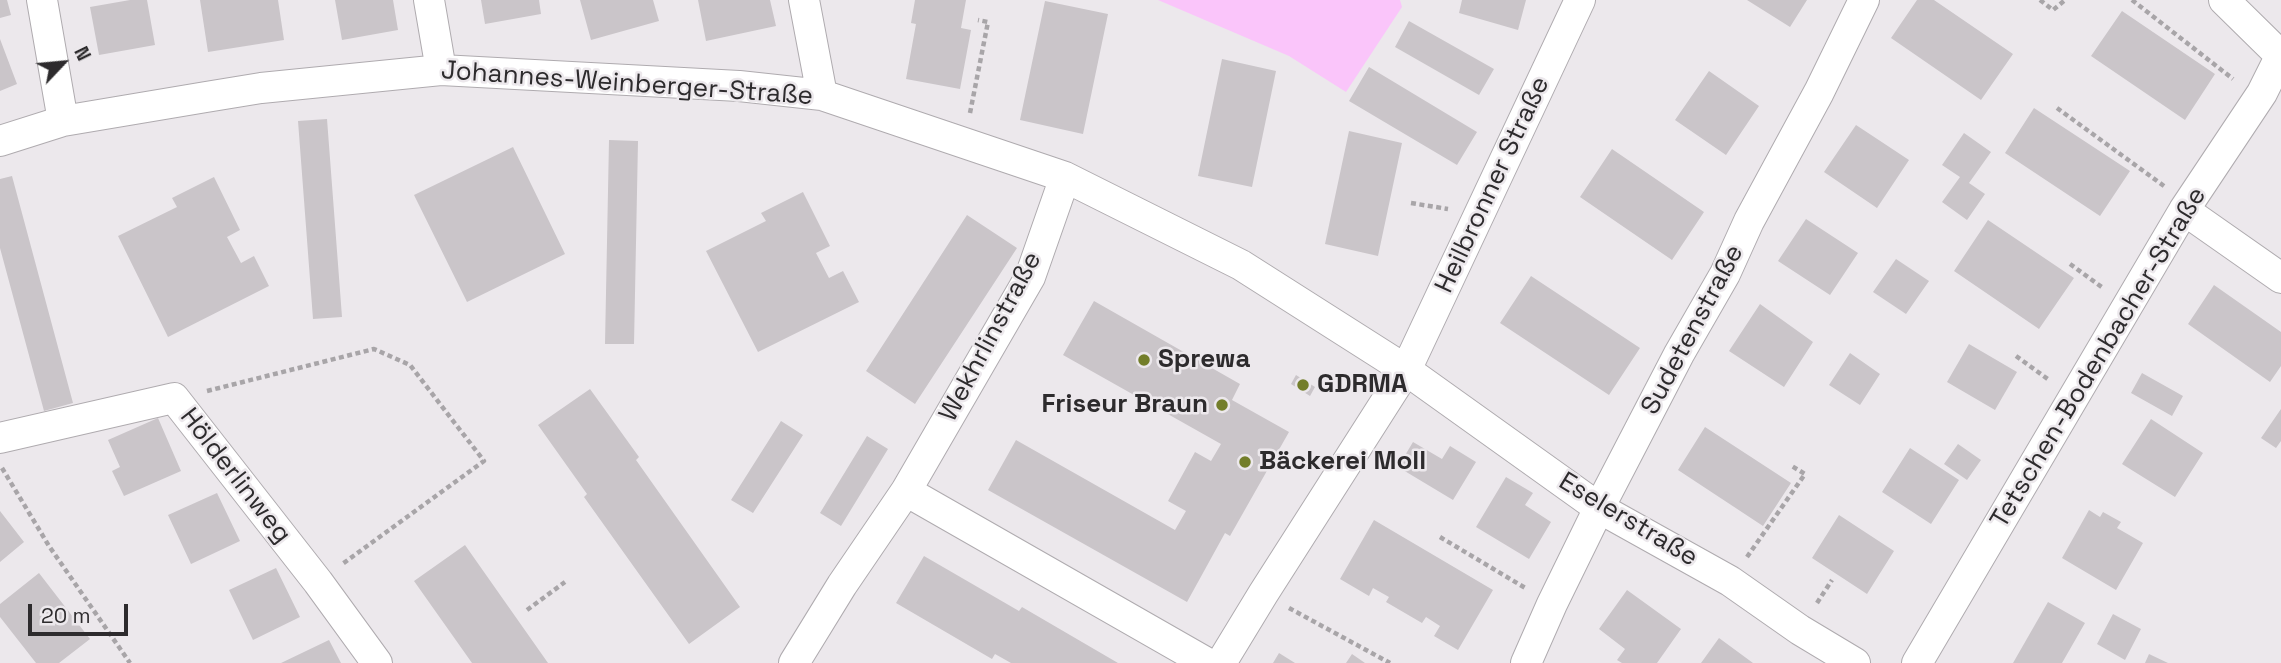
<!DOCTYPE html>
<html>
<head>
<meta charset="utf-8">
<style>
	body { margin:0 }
	#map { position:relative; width:2281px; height:663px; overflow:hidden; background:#ece8ec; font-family:"Space Grotesk",sans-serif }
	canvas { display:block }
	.north { position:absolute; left:28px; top:28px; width:70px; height:70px; -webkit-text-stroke:5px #ece8ec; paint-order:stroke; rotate:64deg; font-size:19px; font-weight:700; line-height:28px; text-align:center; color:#2d2b2d }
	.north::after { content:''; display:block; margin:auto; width:24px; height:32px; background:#2d2b2d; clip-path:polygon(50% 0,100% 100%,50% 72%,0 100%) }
	.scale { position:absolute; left:28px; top:604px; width:100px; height:32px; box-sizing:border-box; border:4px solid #2d2b2d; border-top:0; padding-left:9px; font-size:21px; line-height:24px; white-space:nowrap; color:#2d2b2d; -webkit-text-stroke:5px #ece8ec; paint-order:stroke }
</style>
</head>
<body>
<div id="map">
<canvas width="2281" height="663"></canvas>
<div class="north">N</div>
<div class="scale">20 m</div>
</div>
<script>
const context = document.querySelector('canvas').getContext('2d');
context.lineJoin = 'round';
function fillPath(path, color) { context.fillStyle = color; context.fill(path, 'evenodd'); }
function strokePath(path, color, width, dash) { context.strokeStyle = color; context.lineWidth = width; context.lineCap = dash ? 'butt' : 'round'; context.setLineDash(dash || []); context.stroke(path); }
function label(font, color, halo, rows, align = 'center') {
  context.font = font + ' "Space Grotesk",sans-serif'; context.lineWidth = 5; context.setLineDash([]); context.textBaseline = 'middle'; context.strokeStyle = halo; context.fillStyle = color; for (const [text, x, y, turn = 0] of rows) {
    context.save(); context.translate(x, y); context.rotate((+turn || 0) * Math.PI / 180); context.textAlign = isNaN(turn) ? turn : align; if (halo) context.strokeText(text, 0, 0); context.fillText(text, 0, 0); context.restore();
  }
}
const green = new Path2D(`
	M1158 0H1400L1402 7 1346 92 1289 56Z`);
const building = new Path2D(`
	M0 0H7L11 15 0 18Z
	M130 0H147L155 45 99 55 90 7Z
	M200 0H278L284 40 208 52Z
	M335 0H393L398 30 342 40Z
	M481 0H539L541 14 485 24Z
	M580 0H653L659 21 591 40Z
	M698 0H770L776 26 706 41Z
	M915 0H966L961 28 971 30 960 89 906 79 916 24 911 23Z
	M1462 0H1526L1518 30 1459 13Z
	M1747 0H1807L1790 27Z
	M1917 0H1934L2013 54 1981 100 1891 38Z
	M1045 1 1108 14 1083 134 1020 120Z
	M2122 11 2215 74 2185 120 2091 56Z
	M1409 21 1494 69 1479 95 1395 47Z
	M0 39 17 84 0 91Z
	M1222 59 1276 71 1252 187 1198 176Z
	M1369 67 1477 132 1457 165 1349 101Z
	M1709 71 1759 106 1726 155 1675 120Z
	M2034 108 2130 171 2100 216 2005 153Z
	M327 119 342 317 313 319 298 121Z
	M1856 125 1909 160 1877 208 1824 172Z
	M1349 131 1402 143 1378 256 1325 244Z
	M1964 133 1991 152 1969 183 1985 194 1967 220 1942 202 1960 177 1942 165Z
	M609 140 638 141 634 344H605Z
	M513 147 565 254 467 302 414 195Z
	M1612 149 1704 212 1672 260 1580 197Z
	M12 176 73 403 44 411 0 248V179Z
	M214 177 240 230 227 237 241 263 254 256 269 286 168 337 118 236 177 207 172 198Z
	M803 192 830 246 816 253 829 278 843 271 859 302 758 352 706 251 766 221 761 213Z
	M967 215 1017 248 915 404 866 371Z
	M1806 219 1858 253 1830 295 1778 261Z
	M1988 220 2074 278 2039 329 1954 271Z
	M1896 259 1929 281 1906 314 1873 292Z
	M1531 276 1640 348 1609 395 1500 323Z
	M2214 285 2281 332V366L2270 382 2188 324Z
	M1094 301 1240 384 1232 400 1289 432 1230 536 1225 533 1187 602 988 490 1016 440 1175 530 1186 511 1168 501 1195 452 1211 461 1221 444 1063 355Z
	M1760 304 1813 342 1784 387 1729 351Z
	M1969 344 2017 372 1995 410 1947 382Z
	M1850 353 1880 374 1860 405 1829 385Z
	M2142 373 2183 396 2172 416 2131 393Z
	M1296 375 1315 387 1310 396 1291 384Z
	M590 389 639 457 636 460 740 607 689 644 584 497 587 494 538 425Z
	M2281 409V441L2276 448 2261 438Z
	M158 418 181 471 124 496 112 471 120 467 108 440Z
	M2151 419 2203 453 2175 497 2122 464Z
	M781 421 803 435 753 513 731 500Z
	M1705 427 1791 483 1763 526 1678 470Z
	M867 436 888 449 841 526 820 513Z
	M1413 442 1442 459 1450 446 1476 462 1453 500 1398 467Z
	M1958 444 1981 460 1967 480 1944 464Z
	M1910 448 1959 480 1931 524 1882 492Z
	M1506 477 1533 493 1525 505 1551 522 1529 559 1476 527Z
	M217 493 240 541 191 564 168 515Z
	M2089 510 2100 517 2103 512 2121 522 2117 528 2143 543 2116 590 2062 558Z
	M0 511 24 542 0 562Z
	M1839 515 1894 551 1867 594 1812 558Z
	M1374 520 1493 590 1458 650 1434 636 1440 626 1426 617 1422 623 1386 602 1389 597 1373 588 1369 596 1340 579Z
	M465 545 548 663H472L414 581Z
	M924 556 1019 611 1022 607 1118 663H1011L995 654 992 659 896 603Z
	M276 568 300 617 253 640 229 590Z
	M39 573 90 639 59 663H36L0 617V604Z
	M1627 590 1681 629 1657 663H1622L1617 660 1625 649 1599 629Z
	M2048 602 2085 623 2062 663H2013Z
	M2113 614 2141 629 2125 660 2097 644Z
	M1719 638 1753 663H1701Z
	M329 640 341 663H281Z
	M1279 653 1295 663H1273Z
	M1352 654 1365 663H1346Z
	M2149 654 2168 663H2145Z`);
const path = new Path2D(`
	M2040 0 2053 10 2065 0
	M2132 0 2233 79
	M2057 108 2164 186
	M970 113 988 22 978 20
	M1411 203 1448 209
	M2070 264 2103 288
	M2016 356 2049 380
	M207 391 374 349 410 365 484 461 341 565
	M2 468 49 546 130 663
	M1440 537 1527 589
	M1747 557 1805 474 1790 465
	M1817 603 1832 580
	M1289 608 1390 663
	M527 610 565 582`);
const minor = new Path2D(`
	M42 0 63 121
	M429 0 441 70
	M804 0 822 95
	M2224 0 2280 55
	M0 141 63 121 206 97 261 88 441 70 739 86 822 95 1065 177 1241 265 1406 370 1599 508 1730 581 1800 630 1855 663
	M2184 210 2281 278
	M0 438 174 398 318 582 377 663
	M906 491 1207 663
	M794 663 842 585 906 491 1030 277 1065 177
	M1221 663 1263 594 1406 370 1580 0
	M1526 663 1552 604 1599 508 1679 354 1725 274 1749 221 1819 92 1864 0
	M1917 663 2184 210 2262 93 2281 55`);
const markers = [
	[1144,360,7,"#737e2a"],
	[1303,385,7,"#737e2a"],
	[1222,405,7,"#737e2a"],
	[1245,462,7,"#737e2a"]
];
const streetNames = [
	["Johannes-Weinberger-Straße",627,84,4],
	["Heilbronner Straße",1493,185,-65],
	["Sudetenstraße",1693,330,-62],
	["Wekhrlinstraße",991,337,-62],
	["Tetschen-Bodenbacher-Straße",2099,358,-59],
	["Hölderlinweg",235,476,52],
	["Eselerstraße",1628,520,31]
];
const poiNames = [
	["Sprewa",1158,360],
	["GDRMA",1317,385],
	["Friseur Braun",1208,405,"right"],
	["Bäckerei Moll",1259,462]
];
fillPath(green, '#fac5fa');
fillPath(building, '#cac5c9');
strokePath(minor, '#afabaf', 32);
strokePath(path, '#a8a5a8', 4.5, [5, 3.5]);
strokePath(minor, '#fff', 30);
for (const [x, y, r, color] of markers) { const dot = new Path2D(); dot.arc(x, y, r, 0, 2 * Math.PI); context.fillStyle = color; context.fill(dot); strokePath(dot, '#ece8ec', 2.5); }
label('26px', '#2d2b2d', '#ece8ec', streetNames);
label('bold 26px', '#2d2b2d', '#ece8ec', poiNames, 'left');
</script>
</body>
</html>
